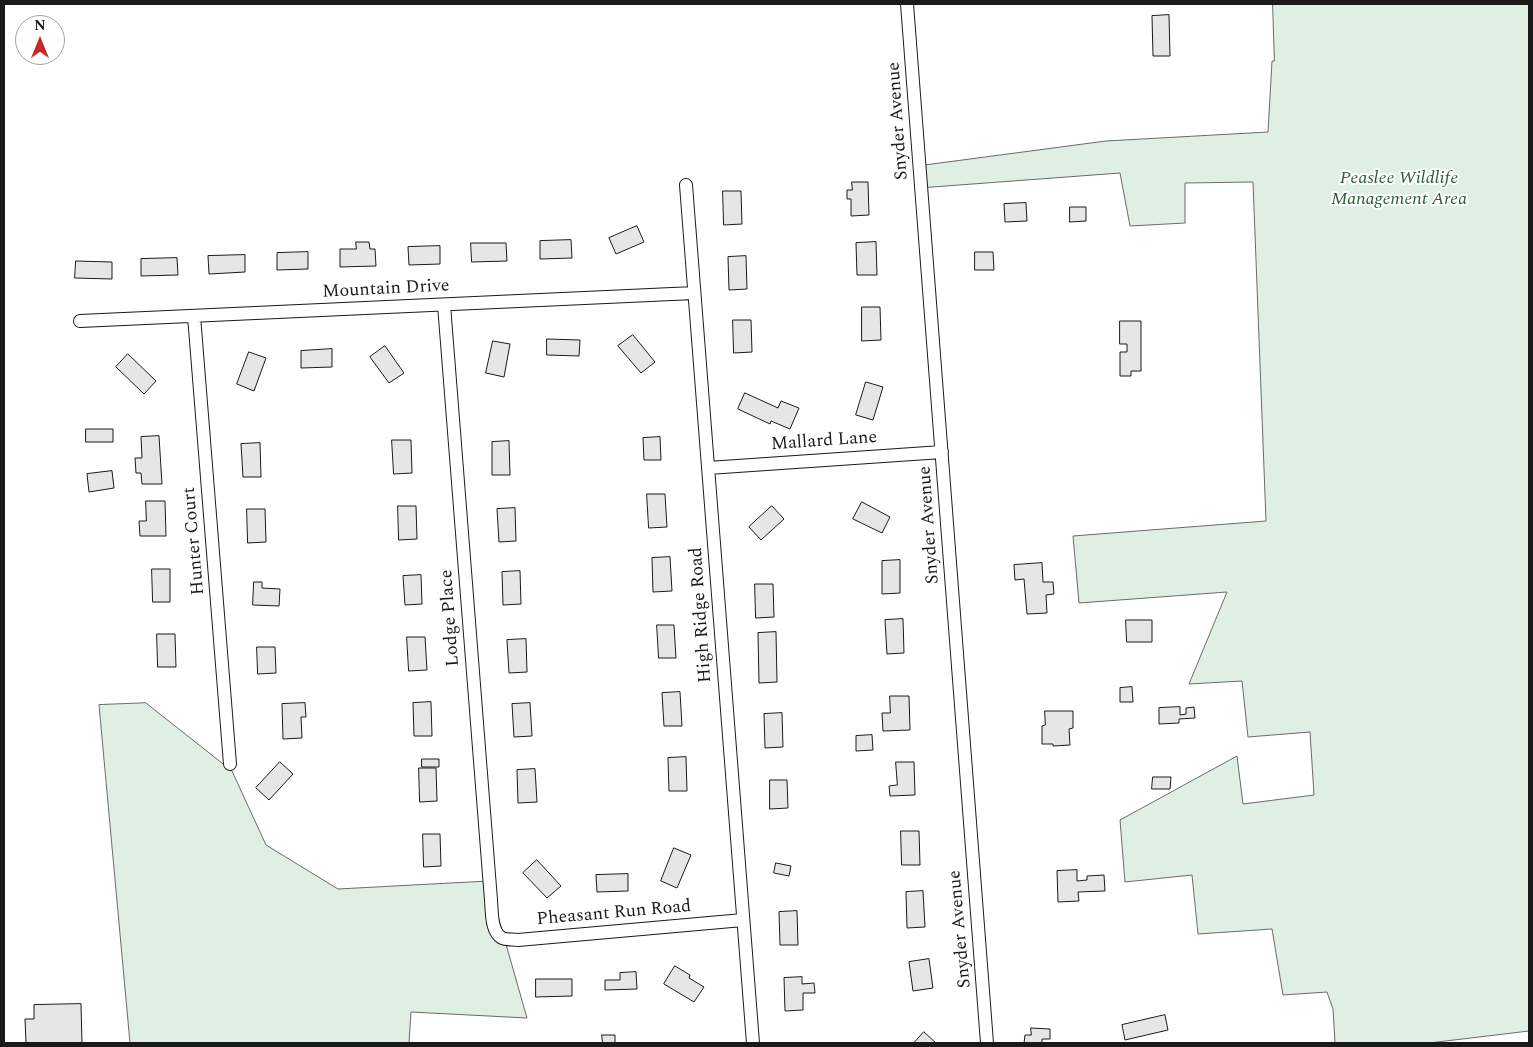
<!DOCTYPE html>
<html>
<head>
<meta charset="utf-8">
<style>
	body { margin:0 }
	#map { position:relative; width:1533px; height:1047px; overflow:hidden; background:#fff; font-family:Spectral,serif }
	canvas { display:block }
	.frame { position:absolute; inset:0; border:5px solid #1a1a1a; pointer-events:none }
	.north { position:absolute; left:15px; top:15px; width:50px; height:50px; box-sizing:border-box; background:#fff; border:1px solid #a3a3a3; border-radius:50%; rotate:0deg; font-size:14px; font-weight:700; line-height:20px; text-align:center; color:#1a1a1a }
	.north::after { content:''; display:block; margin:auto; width:18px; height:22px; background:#c62828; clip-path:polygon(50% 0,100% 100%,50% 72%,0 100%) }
</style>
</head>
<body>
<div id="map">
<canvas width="1533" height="1047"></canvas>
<div class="frame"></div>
<div class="north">N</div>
</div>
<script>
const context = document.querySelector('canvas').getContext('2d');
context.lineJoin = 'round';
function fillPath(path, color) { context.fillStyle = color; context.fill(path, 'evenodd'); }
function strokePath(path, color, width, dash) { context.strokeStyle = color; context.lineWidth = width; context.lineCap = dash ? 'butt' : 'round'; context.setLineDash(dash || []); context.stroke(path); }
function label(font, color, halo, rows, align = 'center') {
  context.font = font + ' Spectral,serif'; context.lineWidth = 4; context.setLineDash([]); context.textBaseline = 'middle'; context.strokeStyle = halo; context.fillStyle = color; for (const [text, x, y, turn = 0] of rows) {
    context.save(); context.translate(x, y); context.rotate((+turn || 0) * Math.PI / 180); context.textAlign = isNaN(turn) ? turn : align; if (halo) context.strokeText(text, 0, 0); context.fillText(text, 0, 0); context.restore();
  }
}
const green = new Path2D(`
	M1273 4H1529V1031L1429 1043H1335L1333 1009 1327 992 1283 995 1272 929 1198 934 1192 875 1125 882 1120 820 1237 756 1243 804 1314 795 1310 732 1248 737 1242 681 1189 684 1227 592 1079 603 1073 536 1266 521 1253 182 1185 183V223L1130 226 1120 173 919 188 917 166 1106 141 1268 132 1272 61H1274Z
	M146 703 232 771 266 845 338 889 488 881 527 1018 411 1012 409 1043H130L99 705Z`);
const building = new Path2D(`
	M1169 15 1170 56H1153L1152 16Z
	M852 182H868L869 215 851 216V199H847V190H852Z
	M723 191H741L742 224 724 225Z
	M1026 203 1027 221 1005 222 1004 204Z
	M1070 207H1086V221L1070 222Z
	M637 226 644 242 616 254 609 238Z
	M571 240 572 258 540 259V241Z
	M356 242H369L370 249H375L376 266 340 267V249H356Z
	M876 242 877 275H857L856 243Z
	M471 243H506L507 261 472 262Z
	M440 246V264L409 265 408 247Z
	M308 252V269L277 270V253Z
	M975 252H993L994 270H975Z
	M245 255V272L209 274 208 256Z
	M746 256 747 289 729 290 728 257Z
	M177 258 178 275 141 276V259Z
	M76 261 112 262V279L75 278Z
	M862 307H880L881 340 862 341Z
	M733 320H751L752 352 734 353Z
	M1120 321H1141V371H1131V376H1120V352H1127V344H1120Z
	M633 335 655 362 641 373 618 346Z
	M547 339 580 340 579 356 547 355Z
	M493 341 510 344 504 377 486 373Z
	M385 346 404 373 389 383 370 357Z
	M332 349V367L301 368V351Z
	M249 352 266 358 254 391 237 384Z
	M128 354 156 381 144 394 116 367Z
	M866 382 883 387 873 420 856 415Z
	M745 393 778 408 781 401 799 408 790 429 771 421 770 424 738 409Z
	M86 429H113V442H86Z
	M159 436 162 484H142L141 473H136L135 458H142L141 437Z
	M660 437 661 460H644L643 438Z
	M392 440H411L412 473 394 474Z
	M509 441 510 475H492V442Z
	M260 443 261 477H243L241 444Z
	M112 471 114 488 89 492 87 474Z
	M647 494H665L667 527 649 528Z
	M146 501H165L166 536H140L139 521H146Z
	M862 502 890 517 882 533 853 519Z
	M398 506H416L417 539 399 540Z
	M772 506 784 519 761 540 749 527Z
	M515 508 516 541 499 542 497 509Z
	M247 509H265L266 542 248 543Z
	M670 557 672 591 653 592 652 558Z
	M900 560V593L882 594V561Z
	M1042 563 1043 582H1053L1054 594 1046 595 1047 613 1027 614 1024 579 1015 580 1014 565Z
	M152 569H170V602H153Z
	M520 571 521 604 503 605 502 572Z
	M421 575 422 604 405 605 403 576Z
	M254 582H262V588L280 589 279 606 253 605Z
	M755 584H773L774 617 756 618Z
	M903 619 904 653 887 654 885 620Z
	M1126 620H1152V642H1127Z
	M657 625H674L676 658H659Z
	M776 632 777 682 759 683 758 633Z
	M157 634H175L176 667H158Z
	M407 637H425L427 670 409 671Z
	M526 639 527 672 509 673 507 640Z
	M257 647H275L276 673 258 674Z
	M1132 687 1133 702H1120V688Z
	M680 692 682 726H664L662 693Z
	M890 696H909L910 730 883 731 882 713H890Z
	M431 702 432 736H414L413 703Z
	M305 703 306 717H301L302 738 283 739 282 704Z
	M530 703 532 736 514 737 512 704Z
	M1180 707V715L1186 714V708L1194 707 1195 718 1179 719V723L1159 724V708Z
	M1045 711H1073V728L1069 729 1070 745 1053 746V744H1042V726L1045 725Z
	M782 713 783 747 765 748 764 714Z
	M872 735 873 750 856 751V736Z
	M686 757 687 791H669L668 758Z
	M422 759H439V767H422Z
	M280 762 293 774 269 800 256 788Z
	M896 762H914L915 795 890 796 889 786 897 785Z
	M419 768H436L437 801 420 802Z
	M535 769 537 802 518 803 517 770Z
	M1153 777H1171L1170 789H1152Z
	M770 780H787L788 808 770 809Z
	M901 831H919L920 865H902Z
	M423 834H440L441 866 424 867Z
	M674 848 691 855 677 888 661 881Z
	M537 860 561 886 547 898 523 873Z
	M776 863 791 866 789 876 774 873Z
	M1077 870V881L1087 880V876L1104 875 1105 891 1078 892 1079 901 1058 902 1057 871Z
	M628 874V891L597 892 596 875Z
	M923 891 925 927 907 928 906 892Z
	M797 911 798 945H780L779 912Z
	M929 959 933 988 913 991 909 962Z
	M675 966 690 975 689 978 704 987 694 1002 664 984Z
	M636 972 637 989 605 990V980H620V973Z
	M802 977V984L814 983 815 993H803V1010L785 1011 784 978Z
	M536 979H572V996L536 997Z
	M81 1004 82 1043H26L25 1019H34V1005Z
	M1165 1015 1168 1030 1125 1040 1122 1025Z
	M1031 1028 1050 1029V1039H1042V1043H1024L1025 1035H1031Z
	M924 1032 936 1043H914Z
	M602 1035H615V1043H603Z`);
const minor = new Path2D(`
	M907 4 987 1043
	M686 185 753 1043
	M444 305 491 900C492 912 491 932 502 938 506 940 513 939 518 940L743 920
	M194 316 230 764
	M80 321 694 293
	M708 468 942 452`);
const streetNames = [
	["Snyder Avenue",899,121,-94],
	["Mountain Drive",386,290,-3],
	["Mallard Lane",824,442,-4],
	["Snyder Avenue",930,525,-94],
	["Hunter Court",195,541,-95],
	["High Ridge Road",702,615,-94],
	["Lodge Place",451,618,-94],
	["Pheasant Run Road",614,914,-5],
	["Snyder Avenue",961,929,-95]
];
const parkNames = [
	["Peaslee Wildlife",1399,179],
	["Management Area",1399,200]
];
fillPath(green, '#e0efe3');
strokePath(green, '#6a6a6a', 1);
fillPath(building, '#e6e6e6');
strokePath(building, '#1a1a1a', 1);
strokePath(minor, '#1a1a1a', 14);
strokePath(minor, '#fff', 12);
label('18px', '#1a1a1a', '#fff', streetNames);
label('italic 18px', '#2b5a34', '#fff', parkNames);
</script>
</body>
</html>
